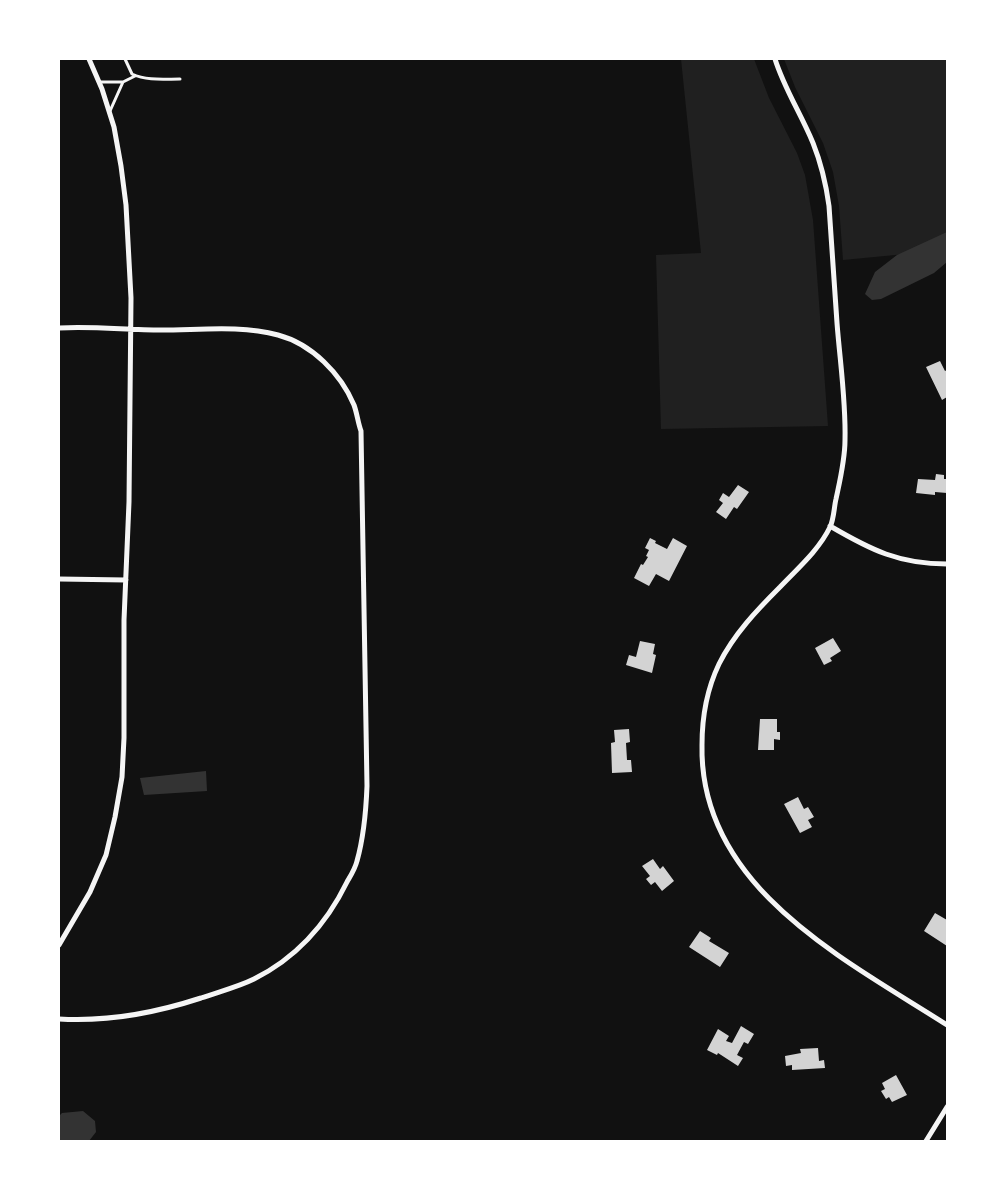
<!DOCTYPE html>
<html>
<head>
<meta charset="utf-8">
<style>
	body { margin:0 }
	#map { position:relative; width:1006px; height:1200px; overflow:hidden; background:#111; font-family:Arial,sans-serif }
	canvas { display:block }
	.frame { position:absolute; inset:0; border:60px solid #fff; pointer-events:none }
</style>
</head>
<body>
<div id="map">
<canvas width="1006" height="1200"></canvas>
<div class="frame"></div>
</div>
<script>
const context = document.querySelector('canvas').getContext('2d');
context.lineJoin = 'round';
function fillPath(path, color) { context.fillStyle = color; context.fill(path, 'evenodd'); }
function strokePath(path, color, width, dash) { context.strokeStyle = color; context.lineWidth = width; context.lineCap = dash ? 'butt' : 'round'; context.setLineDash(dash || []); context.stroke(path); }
const green = new Path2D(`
	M681 59H754L769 98 797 153 805 175 813 220 828 426 661 429 656 255 701 253Z
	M784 59H947V250L843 260 839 206 833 172 823 143 795 87Z`);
const water = new Path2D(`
	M947 232V262L934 273 881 299 872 300 865 294 875 272 897 255Z
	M206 771 207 791 144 795 140 778Z
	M83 1111 95 1121 96 1132 89 1141H59V1116L62 1113Z`);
const building = new Path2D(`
	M940 361 945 371 947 370V397L942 400 926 367Z
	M936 474 944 475V479H947V493L935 492V495L916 493 918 479 935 480Z
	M738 485 749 492 737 509 734 507 726 519 716 512 723 503 719 500 723 493 729 497Z
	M650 538 656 541 655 543 667 549 673 538 687 546 669 581 656 574 649 586 634 578 641 564 643 565 648 557 646 556 649 550 645 548Z
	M833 638 841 651 830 658 832 661 824 665 815 648Z
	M640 641 655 644 653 654 656 655 652 673 626 665 629 655 636 657Z
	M760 719H777V732H780V740L774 739V750H758Z
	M629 729 630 742 626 743 627 760H631L632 772 612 773 611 743 615 742 614 730Z
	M798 797 804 809 808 807 814 817 808 820 812 827 800 833 784 804Z
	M653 859 660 869 663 866 674 881 662 891 655 882 651 885 646 879 650 876 642 866Z
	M935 913 947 920V946L924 931Z
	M700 931 711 938 709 941 729 953 720 967 689 947Z
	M741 1026 754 1034 748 1044 744 1042 737 1055 743 1058 738 1066 718 1053 717 1055 707 1050 718 1029 729 1036 726 1041 732 1043Z
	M818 1048 819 1061 824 1060 825 1068 792 1070V1065L786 1066 785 1056 801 1053 800 1049Z
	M896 1075 907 1095 892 1102 889 1097 886 1099 881 1091 885 1089 882 1083Z`);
const service = new Path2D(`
	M125 59 132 74C147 81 164 79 180 79
	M99 82H123L135 76
	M110 111 123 82`);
const minor = new Path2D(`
	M775 59C784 88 801 114 813 143 821 163 826 184 829 206 832 245 834 284 837 323 840 362 846 401 845 440 845 460 840 480 836 499 834 507 834 519 830 527 819 550 797 569 780 587 757 610 734 634 719 664 707 689 702 717 702 745 699 887 844 959 947 1025
	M59 328C93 326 127 330 161 330 200 330 241 325 278 335 312 344 341 374 354 405 357 413 358 423 361 431L367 786C366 812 364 836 357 861 355 869 351 875 347 882 327 923 296 958 254 979 238 987 218 992 201 998 155 1013 107 1022 59 1019
	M830 526C871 550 899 564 947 564
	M59 579 126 580
	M59 945 90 892 106 855 115 817 122 777 124 738V620L129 502 131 298 126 205 121 166 114 127 102 89 89 59
	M926 1141 947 1107`);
fillPath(green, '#202020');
fillPath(water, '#333');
fillPath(building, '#d3d3d3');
strokePath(service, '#f5f5f5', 3);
strokePath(minor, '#f5f5f5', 5);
</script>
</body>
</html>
